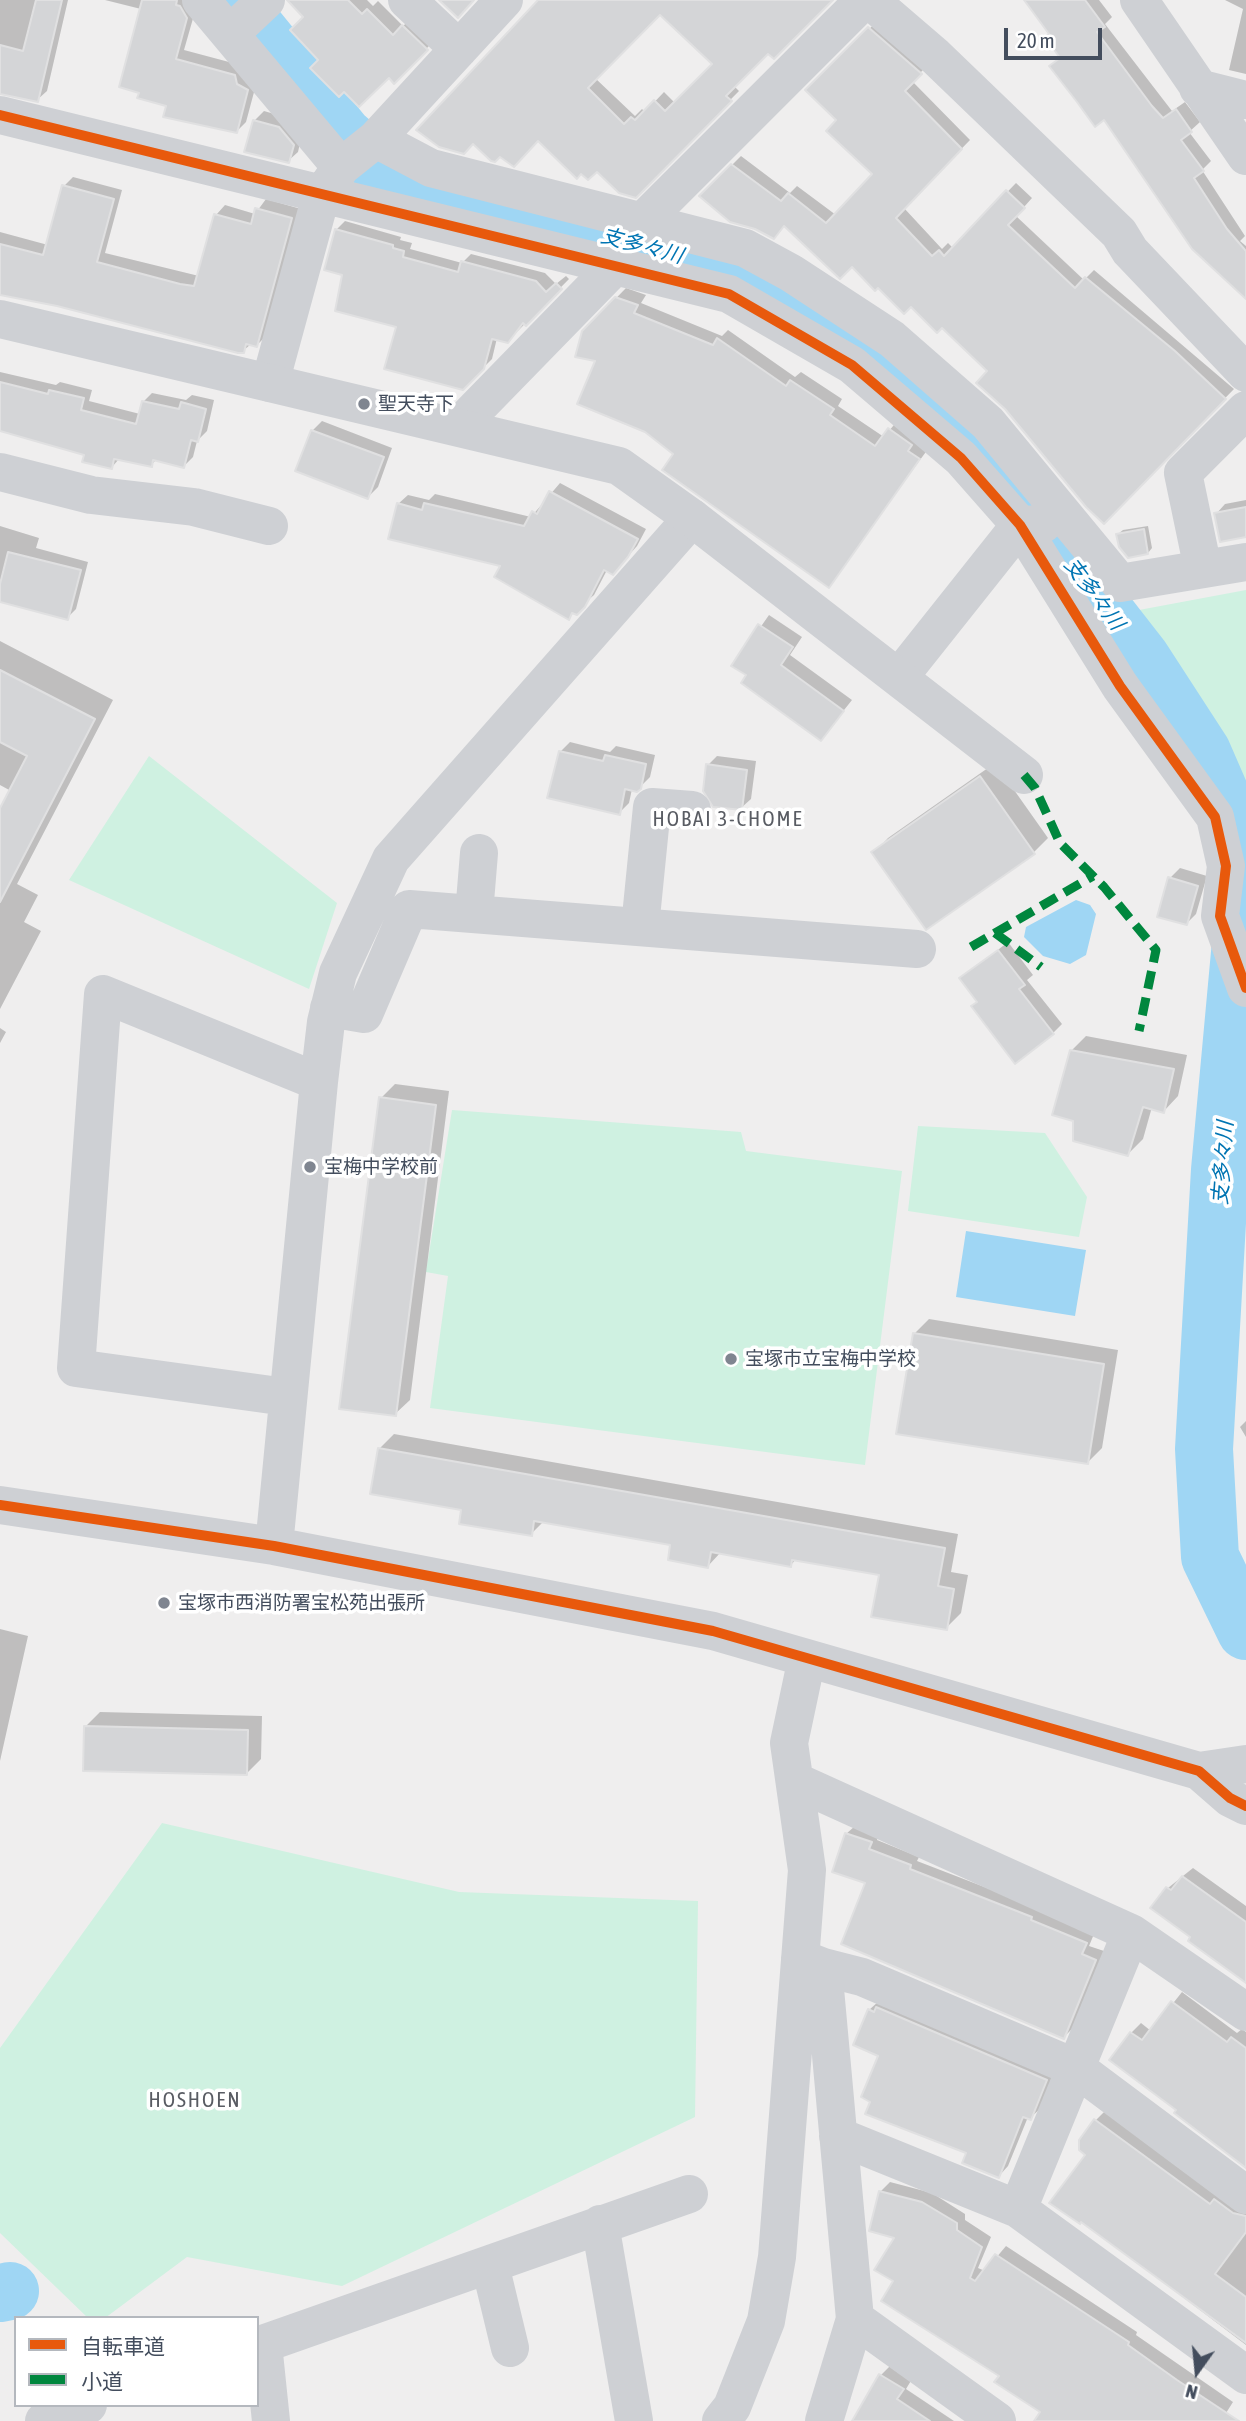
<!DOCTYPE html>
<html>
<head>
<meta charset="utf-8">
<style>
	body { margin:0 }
	#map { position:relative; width:1246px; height:2421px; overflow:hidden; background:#efeeee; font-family:"Asap Condensed","Noto Sans JP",sans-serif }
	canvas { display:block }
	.legend { position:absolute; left:14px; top:2316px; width:245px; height:91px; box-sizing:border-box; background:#fff; border:2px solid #b4b8be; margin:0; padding:9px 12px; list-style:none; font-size:21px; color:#434d5d }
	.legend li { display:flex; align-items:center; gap:14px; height:35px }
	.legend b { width:35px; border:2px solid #b4b8be }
	.north { position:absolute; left:1162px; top:2337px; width:70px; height:70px; -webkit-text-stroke:5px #fff; paint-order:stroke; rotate:195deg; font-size:19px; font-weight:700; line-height:28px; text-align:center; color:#434d5d }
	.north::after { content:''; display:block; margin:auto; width:24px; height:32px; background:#434d5d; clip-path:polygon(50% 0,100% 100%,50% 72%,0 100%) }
	.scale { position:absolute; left:1004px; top:28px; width:98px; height:32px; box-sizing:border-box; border:4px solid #434d5d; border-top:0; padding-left:9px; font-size:21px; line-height:24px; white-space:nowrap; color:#434d5d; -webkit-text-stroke:5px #fff; paint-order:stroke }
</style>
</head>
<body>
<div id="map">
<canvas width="1246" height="2421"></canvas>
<ul class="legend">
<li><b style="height:9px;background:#e8590c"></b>自転車道</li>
<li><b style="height:9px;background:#00873e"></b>小道</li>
</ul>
<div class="north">N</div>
<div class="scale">20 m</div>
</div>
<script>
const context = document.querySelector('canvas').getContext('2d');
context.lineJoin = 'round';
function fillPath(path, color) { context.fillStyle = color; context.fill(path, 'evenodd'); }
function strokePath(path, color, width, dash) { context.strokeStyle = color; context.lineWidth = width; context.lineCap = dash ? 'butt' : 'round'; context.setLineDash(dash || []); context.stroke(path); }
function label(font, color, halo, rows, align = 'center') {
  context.font = font + ' "Asap Condensed","Noto Sans JP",sans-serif'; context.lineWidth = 7; context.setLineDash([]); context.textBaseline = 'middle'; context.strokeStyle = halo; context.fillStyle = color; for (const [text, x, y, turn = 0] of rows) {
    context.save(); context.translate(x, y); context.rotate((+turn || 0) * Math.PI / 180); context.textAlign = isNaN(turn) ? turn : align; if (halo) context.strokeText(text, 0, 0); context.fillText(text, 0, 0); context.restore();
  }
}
const green = new Path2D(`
	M1246 590V799L1245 789 1139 610Z
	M149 756 337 903 309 989 69 880Z
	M452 1110 741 1132 746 1151 902 1171 865 1465 430 1408 448 1276 426 1272Z
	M918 1126 1045 1133 1087 1197 1079 1237 908 1211Z
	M162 1823 459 1892 698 1901 695 2117 342 2286 187 2257 105 2318H88L0 2233V2048Z`);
const water = new Path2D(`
	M1076 900 1090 905 1096 914 1086 955 1070 964 1043 956 1024 937 1026 927Z
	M966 1231 1086 1250 1075 1316 956 1297Z`);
const shadow = new Path2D(`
	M0 0H68L47 91 37 100 0 93Z
	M105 0H191L196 8 184 50 244 66 257 81 246 122 237 131 168 105 141 9Z
	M298 0H367L373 6 378 1 403 26 413 17 436 39 394 81 389 76 321 60Z
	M537 0H831L768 51 734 86 739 91 635 196 597 169 539 139ZM661 13 714 64 676 104 664 92 645 112 642 109 635 116 595 78Z
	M1026 0H1099L1112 17 1105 24 1172 111 1185 102 1200 122 1189 132 1211 161 1202 170 1245 236 1240 241 1246 246V297L1105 118 1052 66 1060 58 1051 33Z
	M1225 0H1246V74L1229 70 1243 9Z
	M878 20 929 64 912 81 970 140 904 208 942 249 948 243 953 248 1016 183 1032 198 1016 216 1084 280 1094 270 1234 389 1104 522 990 371 942 326 852 264 785 225 774 237 701 196 741 156 790 193 797 186 836 215 874 174 839 120 809 91Z
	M264 111 288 118 302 134 298 152 288 161 254 121Z
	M73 177 122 190 105 253 199 276 216 215 225 205 255 214 266 199 301 209 266 336 257 345 251 344 243 351 0 292V232L48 245 64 186Z
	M345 221 401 237 400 240 412 243 410 249 462 263 471 254 545 273 556 284 566 276 569 279 508 341 497 338 492 359 463 388 344 273 336 230Z
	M626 288 646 295 641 303 722 336 728 330 795 377 801 372 842 399 838 406 884 437 898 420 928 449 828 586 676 453 598 360 583 332Z
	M0 372 56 385 60 382 92 390 89 401 140 414 143 402 152 393 186 400 192 395 214 400 207 431 197 441 193 457 184 466 157 459 151 465 119 459 112 467 86 454 0 430Z
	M322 421 392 448 378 487 368 497 312 431Z
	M560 483 646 529 637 546 622 563 607 570 594 595 568 618 503 565 398 504 408 495 429 500 435 494 531 517Z
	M1246 500V535L1216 514 1225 504Z
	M0 526 39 538 36 548 88 562 76 609 67 618 0 600Z
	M1148 526 1152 548 1148 553 1118 534 1123 530Z
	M769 615 802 637 790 655 852 700 821 739 749 674 734 665Z
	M0 641 113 700 17 884 38 895 24 922 41 931 0 1009V812L11 791 0 785Z
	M570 742 610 752 616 746 655 755 650 777 637 790 632 789 629 803 619 813 560 752Z
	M717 756 756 761 751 799 741 808 708 765Z
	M995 763 1048 838 1033 853H874L888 838Z
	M1180 868 1207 876 1196 914 1187 923 1170 878Z
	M1008 942 1033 975 1027 980 1062 1024 1053 1033 979 1001 962 978Z
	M0 1028 6 1032 0 1043Z
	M1086 1036 1187 1055 1178 1096 1164 1111 1152 1107 1143 1139 1128 1154 1071 1051Z
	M395 1084 449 1091 410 1400 395 1414 381 1098Z
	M929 1319 1118 1350 1102 1448 1088 1462 914 1334Z
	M1246 1421V1437L1240 1427Z
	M394 1434 958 1534 951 1572 968 1575 961 1613 946 1628 881 1574 796 1559 791 1565 721 1552 708 1566 672 1544 544 1521 531 1534 463 1509 379 1449Z
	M0 1629 28 1636 0 1761Z
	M100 1712 262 1716 261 1759 247 1773 86 1726Z
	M855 1826 879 1833 877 1840 919 1857 917 1861 1039 1908 1094 1934 1089 1946 1104 1951 1072 2029 1064 2037 867 1881 846 1834Z
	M1193 1868 1246 1906V1982L1193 1937 1168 1888Z
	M1182 1992 1237 2033 1242 2029 1246 2032V2165L1179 2109 1131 2033 1141 2023 1151 2031Z
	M879 2001 1056 2070 1040 2109 1030 2118 1028 2117 1008 2166 999 2176 968 2152 872 2101 880 2055 869 2010Z
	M1105 2111 1246 2203V2345L1081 2220 1088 2154 1096 2120Z
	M890 2182 932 2193 965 2214V2220L991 2237 978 2268 985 2271 1006 2246 1137 2332 1136 2335 1233 2402 1221 2421H1038L1043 2411 896 2281 897 2237 880 2192Z
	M890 2366 912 2379 906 2389 954 2421H859L881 2375Z`);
const river = new Path2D(`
	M233 0 344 136 394 179 754 276 813 310 902 370 987 450 1074 572 1141 658 1202 752 1225 805 1233 840 1241 897V942L1220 1170 1204 1449 1210 1557 1246 1631
	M0 2293 10 2291`);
const building = new Path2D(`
	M36 0H62L38 102 0 94V45L23 51Z
	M142 0H177L176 5 180 6 187 18 176 59 235 75 237 84 248 90 237 133 163 117 166 106 137 98 139 93 119 87Z
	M287 0H348L362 14 367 9 393 35 402 25 428 50 394 84 389 78 359 107 344 92 339 97 310 68 318 60 290 30 303 17Z
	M439 0H474L458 18Z
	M538 0H833L774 59 768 54 726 96 732 101 636 198 619 193 597 172 588 180 581 174 577 179 538 141 514 167 500 157 495 162 491 161 473 144 464 154 439 147 416 130ZM660 15 712 64 665 111 654 100 635 120 631 117 624 124 588 88Z
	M1024 0H1085L1105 27 1097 32 1152 106 1163 118 1176 109 1192 132 1181 140 1204 171 1194 178 1227 229 1246 251V299L1192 249 1104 120 1095 127 1077 102 1049 66 1060 58 1045 37 1049 34Z
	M868 27 922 74 905 91 962 149 896 218 932 256 939 250 944 256 1006 190 1025 208 1008 225 1075 288 1085 277 1175 351 1226 399 1104 524 1086 507 1005 409 976 383 987 371 942 328 937 333 911 307 904 314 878 288 875 291 852 267 840 279 784 226 774 239 755 229 730 222 699 196 731 164 781 201 788 193 826 223 872 174 826 131 836 120 805 90Z
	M253 120 279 127 294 145 289 163 244 152Z
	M62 185 114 199 97 262 180 284 194 286 214 214 251 224 255 208 292 218 257 347 246 344 244 353H238L57 306 0 295V244L43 255Z
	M335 229 393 245V248L404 251 403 257 458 272 461 261 536 281 546 292 556 283 562 289 526 326 523 323 508 343 492 339 484 369 463 390 384 369 396 327 335 311 342 275 324 270Z
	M615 297 638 305 634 313 713 345 717 338 786 386 790 380 834 409 830 415 875 446 888 428 912 445 908 451 920 459 829 588 662 470 673 454 645 432 577 404 595 361 575 357 582 331Z
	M0 382 48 394 49 390 84 398 81 410 136 424 142 401 179 409 181 402 206 409 198 442 191 440 184 468 153 460 152 467 114 459 112 469 82 462 84 455 0 431Z
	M311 430 384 457 368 499 295 471Z
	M549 491 638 539 628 557 613 575 604 570 585 607 577 615 572 613 569 620 494 577 500 566 388 539 397 503 422 510 424 503 524 526 532 511 537 514Z
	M1246 507V537L1220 542 1214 513Z
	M1144 529 1148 554 1128 558 1119 547 1116 534Z
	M8 552 81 570 68 620 0 602V584Z
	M758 624 793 647 781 665 844 711 821 741 741 683 746 675 731 666Z
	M0 670 95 719 0 902V808L27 756 0 742Z
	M559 751 603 761 605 755 646 764 641 789 637 792 625 789 620 815 547 798Z
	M706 764 747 770 742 810 713 807 703 791Z
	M980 776 1035 854 926 930 871 852Z
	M1168 877 1198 886 1187 925 1157 917Z
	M998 950 1025 985 1019 989 1054 1034 1015 1064 971 1006 977 1002 959 978Z
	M1070 1050 1174 1069 1164 1113 1143 1107 1128 1156 1073 1141V1121L1052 1115Z
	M379 1097 436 1105 396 1416 339 1409Z
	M913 1333 1104 1364 1088 1464 896 1434Z
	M378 1448 945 1548 938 1586 954 1589 947 1630 871 1617 879 1575 792 1560 791 1567 711 1552 708 1568 668 1560 670 1545 534 1521 532 1536 459 1524 461 1510 370 1494Z
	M84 1726 248 1730 247 1775 83 1771Z
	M845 1833 872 1842 869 1849 911 1865 910 1869 1032 1917 1031 1920 1087 1943 1082 1954 1096 1960 1064 2039 841 1944 865 1883 832 1872Z
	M1182 1876 1246 1922V1983L1188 1941 1190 1937 1150 1908 1166 1887 1171 1890Z
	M1171 2001 1227 2042 1231 2037 1246 2048V2168L1174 2113 1176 2110 1109 2060 1130 2032 1142 2040Z
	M876 2007 1047 2080 1031 2120 1023 2117 999 2178 962 2163 966 2153 865 2114 870 2102 861 2097 878 2056 853 2045 868 2009 874 2012Z
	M1094 2119 1210 2204 1214 2199 1233 2213 1246 2216V2232L1215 2274 1246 2297V2343L1081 2222 1080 2224 1049 2203 1085 2155 1079 2150V2140Z
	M879 2191 922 2202 957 2223V2230L982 2247 970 2278 975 2281 995 2254 1129 2342 1128 2345 1177 2380 1239 2421H1034L1040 2412 994 2382 999 2376 881 2301 893 2281 874 2270 894 2238 869 2231Z
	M879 2374 904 2389 897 2399 930 2421H852Z`);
const minor = new Path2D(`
	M201 0 341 167
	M407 0 459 49
	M870 0 935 56 1119 233 1130 251 1246 373
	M1139 0 1246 156
	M230 34 266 0
	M1198 88 1246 100
	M0 115 729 294 852 365 961 458 1020 525 1120 686 1215 817 1226 866 1220 916 1246 988
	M376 139 431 168 745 248 791 273 892 339 988 423 1120 583 1246 562
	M642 222 864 0
	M270 383 321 196 341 167 376 139 504 0
	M459 426 614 267
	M0 472 91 495 194 507 269 526
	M1203 569 1183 473 1246 410
	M900 676 1020 525 1043 524
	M474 914 479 853
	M640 927 652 807 692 810
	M329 1008 364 1014 409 909 917 949
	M286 1397 76 1368 103 994 319 1082
	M0 1505 274 1546 713 1631 1199 1771 1230 1798 1246 1806
	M274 1546 319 1082 326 1022 338 973 391 859 692 518
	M1199 1771 1246 1764
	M795 1781 1131 1933 1246 2012
	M800 1958 823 1967 855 2319 824 2421
	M823 1967 862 1977 1076 2068 1246 2195
	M838 2136 1018 2209 1246 2375
	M1018 2209 1131 1933
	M600 2224 634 2421
	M490 2265 510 2348
	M855 2319 997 2421
	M263 2344 271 2421
	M257 2346 689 2194
	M44 2421 88 2405
	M721 2421 732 2407 766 2321 777 2257 807 1870 789 1743 807 1658`);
const tertiary = new Path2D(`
	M0 319 619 466 692 518 1024 775`);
const quiet = new Path2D(`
	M1024 775 1035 788 1060 843 1104 887 1156 950 1139 1031
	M995 933 1041 967
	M971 947 1093 876`);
const cycleway = new Path2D(`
	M0 115 729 294 852 365 961 458 1020 525 1120 686 1215 817 1226 866 1220 916 1246 988
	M0 1505 274 1546 713 1631 1199 1771 1230 1798 1246 1806`);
const markers = [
	[364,404,7,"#7f8590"],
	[310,1167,7,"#7f8590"],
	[731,1359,7,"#7f8590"],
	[164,1603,7,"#7f8590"]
];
const poiNames = [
	["聖天寺下",378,404],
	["宝梅中学校前",324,1167],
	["宝塚市立宝梅中学校",745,1359],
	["宝塚市西消防署宝松苑出張所",178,1603]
];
const waterNames = [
	["支多々川",642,246,15],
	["支多々川",1094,594,53],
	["支多々川",1223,1163,-86]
];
const neighbourhoodNames = [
	["HOBAI 3-CHOME",728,819],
	["HOSHOEN",195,2100]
];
fillPath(green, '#cff1e1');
fillPath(water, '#9fd6f4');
fillPath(shadow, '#0003');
strokePath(river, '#9fd6f4', 58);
fillPath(building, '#d4d5d7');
strokePath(building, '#e0e0e1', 2);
strokePath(minor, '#ced0d4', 38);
strokePath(tertiary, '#ced0d4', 38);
strokePath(quiet, '#00873e', 9, [18, 9]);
strokePath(cycleway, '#e8590c', 10);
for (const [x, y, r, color] of markers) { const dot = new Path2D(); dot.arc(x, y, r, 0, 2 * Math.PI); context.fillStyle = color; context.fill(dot); strokePath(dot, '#fff', 2.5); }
label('19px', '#434d5d', '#fff', poiNames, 'left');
label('italic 21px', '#0075b3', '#fff', waterNames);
context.letterSpacing = '2px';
label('21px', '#595c63', '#fff', neighbourhoodNames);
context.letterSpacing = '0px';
</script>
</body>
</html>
